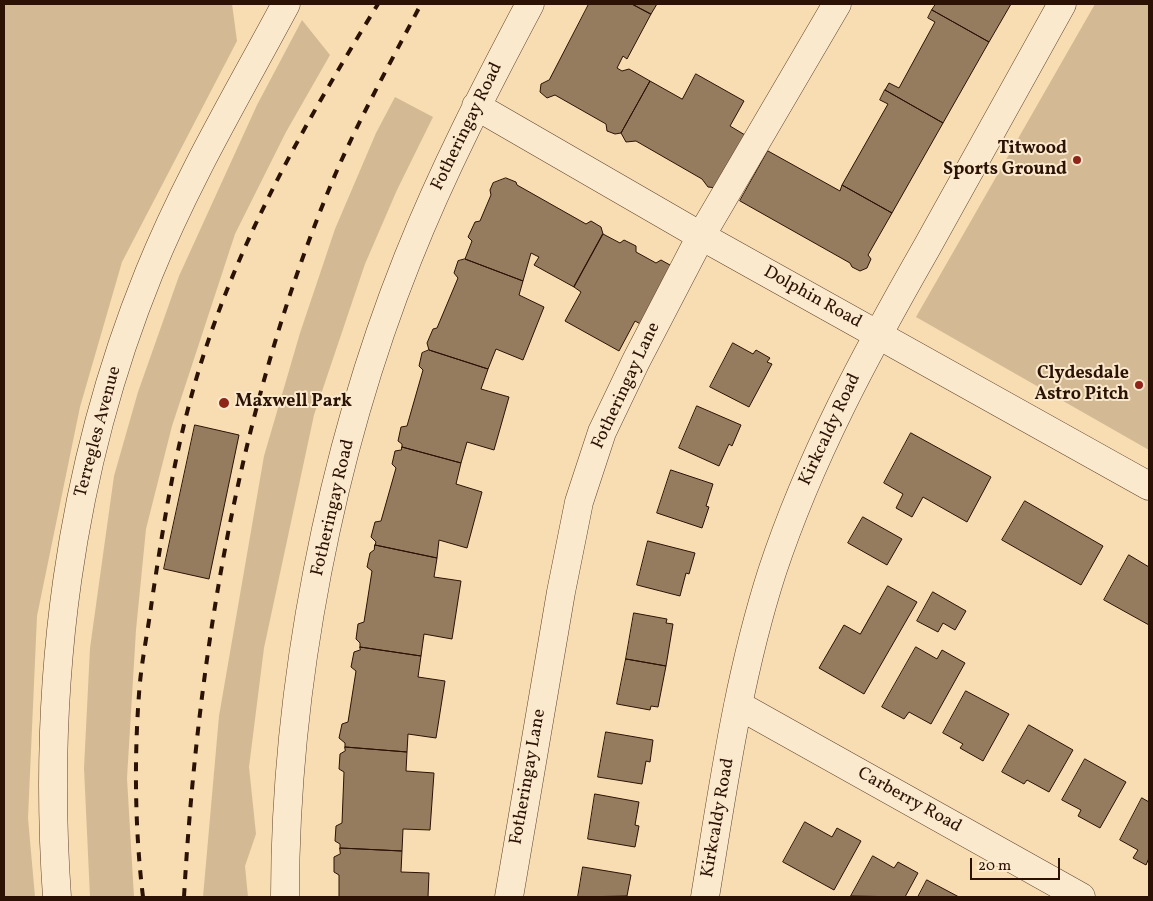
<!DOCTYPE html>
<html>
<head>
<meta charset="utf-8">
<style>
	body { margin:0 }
	#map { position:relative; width:1153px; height:901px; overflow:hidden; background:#f7ddb1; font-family:Vollkorn,serif }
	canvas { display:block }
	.frame { position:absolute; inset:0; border:5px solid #2c1205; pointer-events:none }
	.scale { position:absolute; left:970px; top:858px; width:90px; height:22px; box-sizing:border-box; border:2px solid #2c1205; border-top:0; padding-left:6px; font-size:15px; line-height:18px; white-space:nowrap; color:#2c1205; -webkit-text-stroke:4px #fae9cc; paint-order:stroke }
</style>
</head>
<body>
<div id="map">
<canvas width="1153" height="901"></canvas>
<div class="frame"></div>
<div class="scale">20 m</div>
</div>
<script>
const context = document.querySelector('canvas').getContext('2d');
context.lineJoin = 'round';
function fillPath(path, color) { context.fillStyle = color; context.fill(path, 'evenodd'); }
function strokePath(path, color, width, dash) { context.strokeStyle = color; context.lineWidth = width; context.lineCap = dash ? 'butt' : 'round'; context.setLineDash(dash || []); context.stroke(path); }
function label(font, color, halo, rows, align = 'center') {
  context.font = font + ' Vollkorn,serif'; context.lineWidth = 4; context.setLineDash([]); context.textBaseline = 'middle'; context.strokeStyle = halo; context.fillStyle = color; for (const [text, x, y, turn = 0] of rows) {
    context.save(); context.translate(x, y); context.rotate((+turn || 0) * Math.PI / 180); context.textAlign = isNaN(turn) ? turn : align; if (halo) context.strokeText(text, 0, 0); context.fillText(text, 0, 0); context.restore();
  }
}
const green = new Path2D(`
	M4 4H232L237 41 122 262 80 407 37 616 28 818 35 897H4Z
	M1095 4H1149V450L916 317Z
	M302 20 330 55 286 132 235 234 172 426 146 529 136 630 127 778 134 897H90L84 768 90 648 114 476 138 392 179 276 257 105Z
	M395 97 433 117 397 190 365 264 314 415 264 648 249 767 256 834 245 866 248 897H203L219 716 264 456 300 333 335 229 376 133Z`);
const building = new Path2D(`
	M589 4H632L651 14 627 59 623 56 617 68 622 71 629 69 650 81 621 133 615 134 607 131 606 124 555 95 547 98 540 92 541 84 549 80Z
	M632 4H657L651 14Z
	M936 4H1011L989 42 932 10Z
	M932 10 989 42 943 123 885 90 889 83 899 88 935 22 928 18Z
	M696 74 744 101 730 126 750 138 718 188 708 187 702 179 636 141 626 142 621 133 650 81 682 99Z
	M885 90 943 123 892 213 842 185 888 104 880 100Z
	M768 151 840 191 842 185 892 213 868 255 871 259 867 268 860 271 852 267 850 263 740 201Z
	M506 178 516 182 517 185 586 224 591 221 601 227 603 234 574 287 534 265 539 257 531 253 523 281 465 259 472 241 468 237 475 222 480 221 491 195 490 190 493 183Z
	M603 234 620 243 624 240 636 246V252L656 263 661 260 670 265V271L644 326 635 321 619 351 565 321 581 292 574 287Z
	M465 259 523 281 519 295 544 307 523 360 496 349 488 369 429 350 427 343 433 329 437 328 458 278 454 273 458 261Z
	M733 343 753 354 756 350 770 358 767 362 772 364 749 407 710 387Z
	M429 350 488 369 481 389 509 397 494 450 467 442 461 463 402 447V444L398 441 401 427 407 426 423 370 419 366 422 353Z
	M697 406 741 425 732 446 729 444 719 466 679 448Z
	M195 425 239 435 209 579 164 569Z
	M911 433 991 477 967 522 923 497 912 517 896 508 903 494 884 483Z
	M402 447 461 463 456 484 482 492 467 548 439 540 437 558 375 545 376 542 371 537 375 522 381 521 396 468 392 464 395 451 401 450Z
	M671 470 713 484 706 506 709 507 702 528 657 513Z
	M1025 501 1103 546 1081 585 1002 540Z
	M863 517 902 539 887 565 848 543Z
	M648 541 695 553 689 574 686 573 680 596 637 585Z
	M375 545 437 558 434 577 461 581 452 639 424 634 421 656 360 647V643L356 639 358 624 364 622 372 571 367 567 370 553 374 550Z
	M1129 555 1149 567V625L1104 600Z
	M888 586 917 602 864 694 819 668 844 625 860 634Z
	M933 592 966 611 955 630 943 623 938 632 917 621Z
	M634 613 667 619 666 623 673 624 666 666 626 659Z
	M360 647 421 656 418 677 445 681 436 738 408 734 407 752 345 747V743L339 738 342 724 348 722 356 671 351 667 354 652 360 650Z
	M916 647 937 659 942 650 965 663 931 724 909 712 904 719 882 707Z
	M626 659 666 666 658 707 651 706 650 710 617 704Z
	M966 691 1009 714 983 761 960 748 963 744 943 733Z
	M1029 725 1073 750 1049 792 1027 780 1024 784 1002 772Z
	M606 732 653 740 650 762 646 761 642 784 598 777Z
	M345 747 407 752 406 771 434 773 430 830 403 829 402 851 340 848V844L335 841 336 826 342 823 344 772 339 769 340 754 345 751Z
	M1085 759 1126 782 1100 828 1078 816 1081 810 1062 800Z
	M595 794 639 802 635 825 639 826 635 847 588 839Z
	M1142 798 1149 802V858L1146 865 1133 858 1138 850 1120 840Z
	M805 822 832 837 837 828 861 841 834 890 783 862Z
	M340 848 402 851 401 872 429 873 428 897H339V875L334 872V857L340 854Z
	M873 856 894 868 898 862 918 873 905 897 851 896Z
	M583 867 631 875 627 896 578 897Z
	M927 880 959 897H918Z`);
const minor = new Path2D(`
	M476 106 701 236 1149 486
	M738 705 1081 897
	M57 897C42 685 69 470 149 273 187 179 239 92 286 4
	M285 897C285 688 330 453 408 258 443 170 486 87 530 4
	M509 897 561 592 579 502 602 432 636 361 701 236 837 4
	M705 897C723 788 738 678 772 572 810 457 867 352 927 247 972 166 1017 85 1062 4`);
const rail = new Path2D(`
	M143 897C135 831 134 761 139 694 141 663 148 631 152 600 162 534 172 469 189 405 227 259 300 131 378 4
	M184 897C198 653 239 402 335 175 360 117 392 60 421 4`);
const markers = [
	[1077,160,5,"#8f2418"],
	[1139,385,5,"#8f2418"],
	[224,403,6,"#8f2418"]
];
const streetNames = [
	["Fotheringay Road",468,127,-64],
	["Dolphin Road",812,298,29],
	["Fotheringay Lane",627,386,-65],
	["Kirkcaldy Road",831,430,-65],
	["Terregles Avenue",99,432,-75],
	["Fotheringay Road",334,508,-77],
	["Fotheringay Lane",529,777,-80],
	["Carberry Road",909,801,29],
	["Kirkcaldy Road",719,818,-80]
];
const poiNames = [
	["Titwood",1067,150],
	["Sports Ground",1067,171],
	["Clydesdale",1129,375],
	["Astro Pitch",1129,396],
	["Maxwell Park",235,403,"left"]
];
fillPath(green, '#d4ba94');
fillPath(building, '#967c5e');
strokePath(building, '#2c1205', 1);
strokePath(minor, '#5f4530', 29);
strokePath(minor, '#fae9cc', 28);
strokePath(rail, '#2c1205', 4, [9, 9]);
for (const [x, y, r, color] of markers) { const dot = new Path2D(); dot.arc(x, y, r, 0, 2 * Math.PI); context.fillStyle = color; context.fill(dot); strokePath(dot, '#fae9cc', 2); }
label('18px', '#2c1205', '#fae9cc', streetNames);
label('bold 18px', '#2c1205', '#fae9cc', poiNames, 'right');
</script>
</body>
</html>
